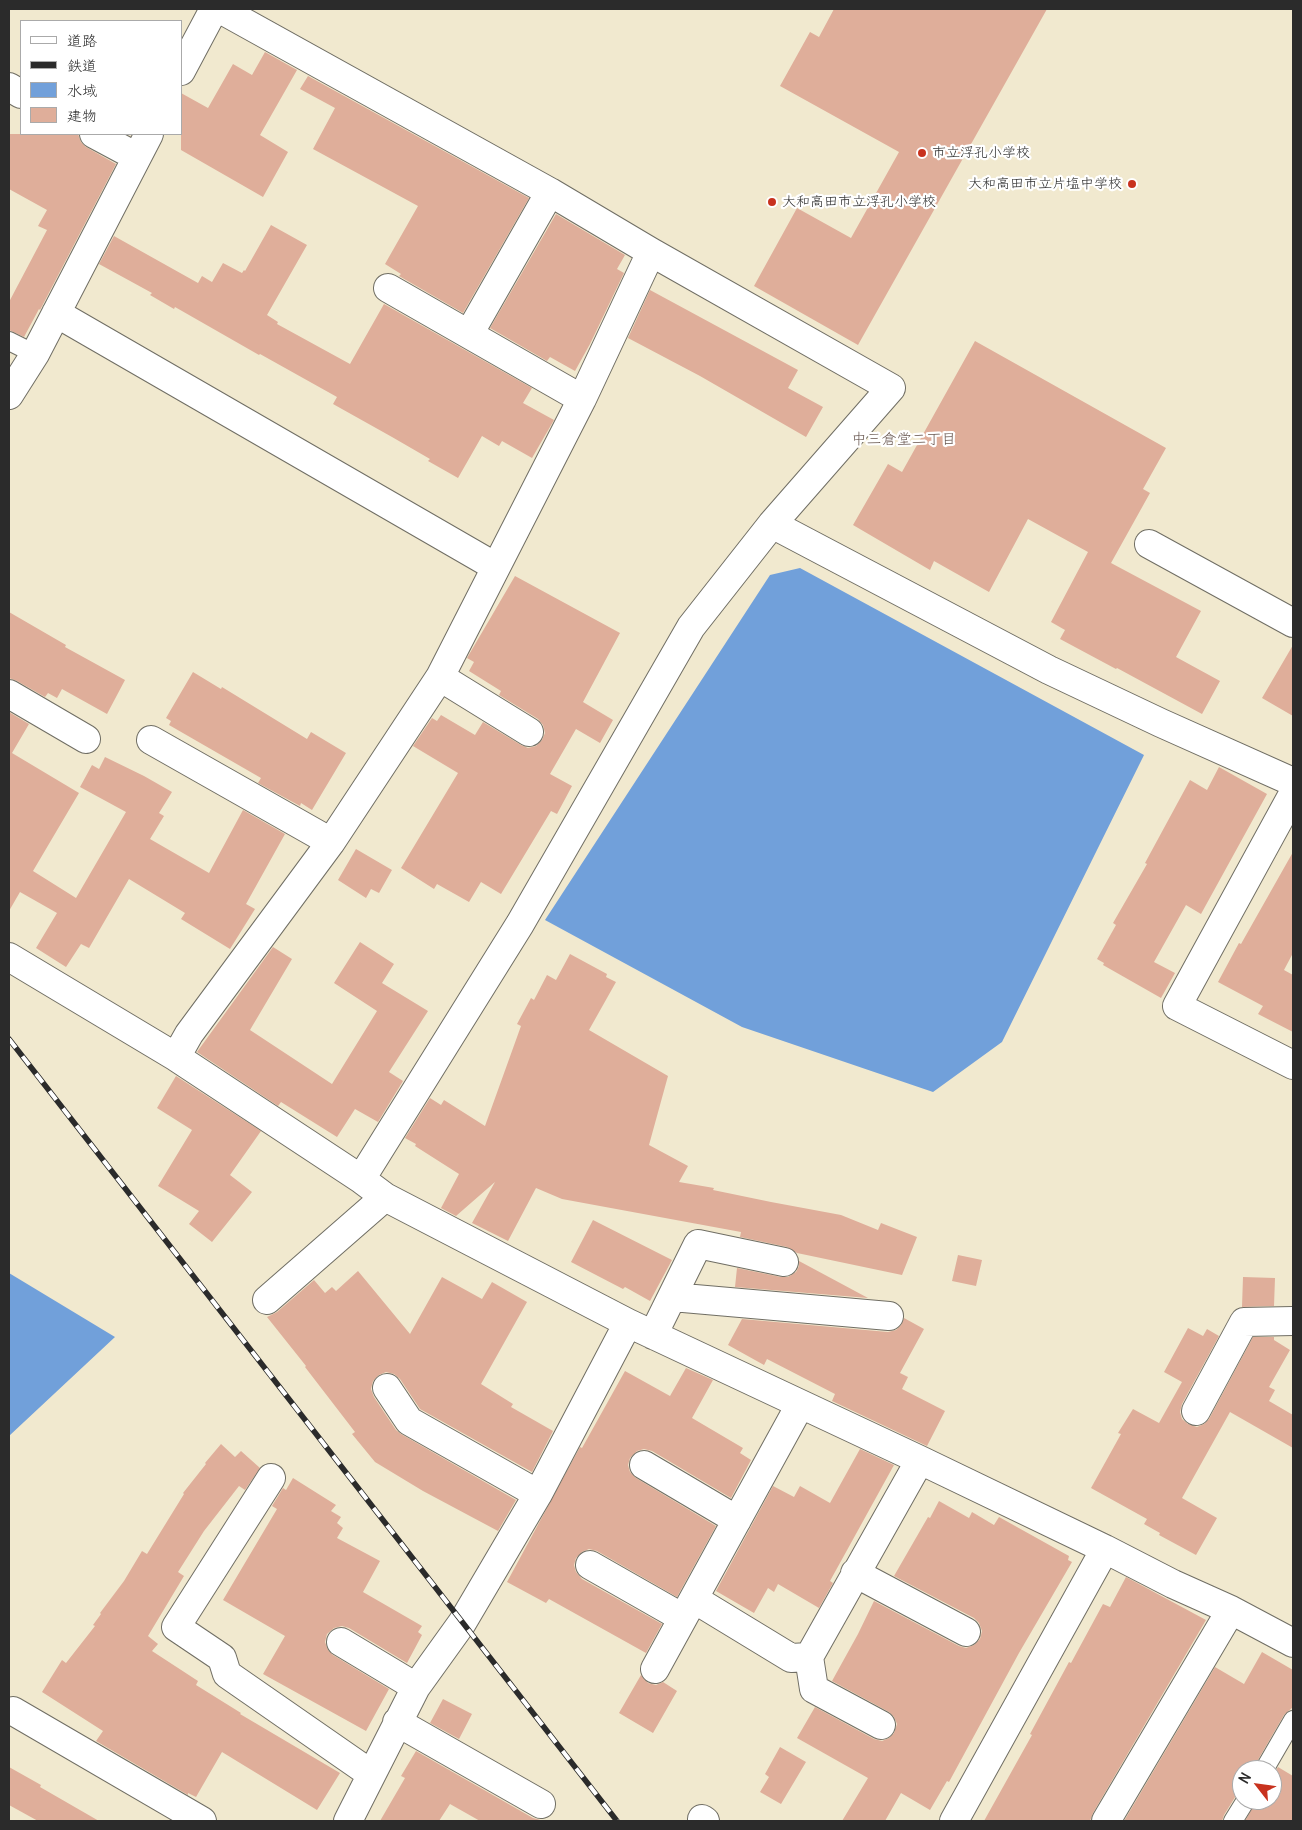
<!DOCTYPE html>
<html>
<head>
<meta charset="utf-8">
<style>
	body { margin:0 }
	#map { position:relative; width:1302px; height:1830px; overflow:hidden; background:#f1e9cf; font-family:Delius,"Klee One",sans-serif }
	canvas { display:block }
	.frame { position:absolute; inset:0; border:10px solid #2b2b2b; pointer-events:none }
	.legend { position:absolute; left:20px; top:20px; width:162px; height:115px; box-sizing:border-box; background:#fff; border:1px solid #aaa; margin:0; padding:6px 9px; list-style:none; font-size:15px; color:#2b2b2b }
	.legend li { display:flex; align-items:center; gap:10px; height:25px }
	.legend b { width:25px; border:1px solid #aaa }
	.north { position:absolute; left:1232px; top:1760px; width:50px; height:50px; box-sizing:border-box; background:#fff; border:1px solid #aaa; border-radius:50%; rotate:300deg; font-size:14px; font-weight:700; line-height:20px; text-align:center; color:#2b2b2b }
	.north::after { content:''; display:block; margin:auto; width:18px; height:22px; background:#c8321e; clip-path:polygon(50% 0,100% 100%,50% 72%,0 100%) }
</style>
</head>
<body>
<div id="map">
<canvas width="1302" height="1830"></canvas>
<div class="frame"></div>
<ul class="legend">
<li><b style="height:6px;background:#fff"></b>道路</li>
<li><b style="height:6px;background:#2b2b2b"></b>鉄道</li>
<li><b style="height:14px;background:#71a0da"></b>水域</li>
<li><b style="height:14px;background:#dfae9a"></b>建物</li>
</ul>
<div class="north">N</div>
</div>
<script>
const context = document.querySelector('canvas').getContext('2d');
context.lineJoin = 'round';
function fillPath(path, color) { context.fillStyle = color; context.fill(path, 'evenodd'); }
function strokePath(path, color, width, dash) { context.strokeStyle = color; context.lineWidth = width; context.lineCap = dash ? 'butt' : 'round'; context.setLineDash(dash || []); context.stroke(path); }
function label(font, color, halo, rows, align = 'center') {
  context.font = font + ' Delius,"Klee One",sans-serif'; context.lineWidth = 4.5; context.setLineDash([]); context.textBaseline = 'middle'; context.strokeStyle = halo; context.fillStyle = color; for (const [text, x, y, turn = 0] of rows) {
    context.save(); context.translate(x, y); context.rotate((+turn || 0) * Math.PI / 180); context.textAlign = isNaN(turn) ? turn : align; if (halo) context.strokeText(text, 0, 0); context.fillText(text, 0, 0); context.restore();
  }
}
const water = new Path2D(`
	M800 568 1144 755 1002 1042 933 1092 742 1027 545 920 770 575Z
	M9 1273 115 1337 9 1436Z`);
const building = new Path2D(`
	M834 9H1047L858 345 754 286 797 208 851 238 899 152 780 86 810 32 819 37Z
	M265 52 297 70 260 135 288 152 263 197 181 150V93L208 108 233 64 252 75Z
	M308 76 529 198 463 313 399 276 401 274 385 264 418 206 313 149 335 108 300 89Z
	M9 134H78L81 142 86 147 116 164 40 310 39 309 24 337 9 330V302L47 230 38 226 47 210 9 189Z
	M556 214 625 255 617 269 624 273 623 275 590 344 575 371 550 357 547 361 490 328Z
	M271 225 307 245 267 315 278 322 277 324 350 364 384 304 532 388 523 403 554 420 532 458 502 441 499 446 482 436 458 478 428 461 430 459 392 437 333 404 337 397 260 354 259 355 175 307 174 309 150 295 152 293 99 264 114 236 198 283 202 276 212 282 223 263 242 273 244 270 245 271Z
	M650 290 798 370 788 388 823 407 806 437 700 376 628 338Z
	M975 341 1166 448 1143 489 1150 493 1111 563 1201 611 1176 657 1220 681 1202 714 1117 668 1116 669 1060 639 1065 630 1051 622 1088 552 1028 519 989 592 934 561 930 570 853 525 888 464 902 472Z
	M515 576 620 633 583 702 613 720 600 743 576 729 550 774 572 786 557 814 551 811 501 894 481 882 469 902 437 884 434 889 401 868 458 773 413 746 432 718 437 721 441 715 475 735 483 722 521 745 528 748 536 746 542 740 545 733 543 725 538 719 499 695 501 691 469 671 474 662 467 658Z
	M9 612 66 645 65 647 125 680 107 714 62 689 57 698 48 693 45 697 17 681 9 678Z
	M1293 645V716L1262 698Z
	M193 672 221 689 222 687 307 739 311 732 346 753 312 810 301 803 300 806 258 783 261 778 169 725 171 721 166 718Z
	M9 712 29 724 12 753 79 793 33 871 76 898 126 812 80 787 92 765 99 769 105 757 144 776 172 792 159 813 164 816 150 839 209 873 243 810 285 834 246 904 255 909 230 949 181 919 185 913 129 879 89 948 81 944 66 967 36 948 57 913 20 892 9 911Z
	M1219 767 1267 794 1201 914 1186 905 1154 962 1175 973 1161 998 1103 965 1104 963 1097 959 1116 925 1113 923 1147 864 1145 863 1190 780 1207 790Z
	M356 849 392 870 379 893 371 889 366 898 338 880Z
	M1293 852V953L1284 970 1293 975V1032L1258 1014 1263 1006 1218 982 1239 943 1241 944Z
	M360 942 394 964 382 983 428 1011 389 1072 403 1081 378 1122 355 1109 337 1137 281 1102 278 1106 197 1052 273 947 292 959 250 1030 332 1084 377 1011 334 983Z
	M570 954 607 974 606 977 616 982 589 1030 668 1076 649 1145 688 1166 679 1182 714 1188 713 1190 771 1202 841 1215 878 1230 881 1223 917 1237 902 1275 797 1253 787 1247 740 1237 741 1232 562 1199 536 1188 508 1241 472 1223 495 1182 456 1216 441 1208 459 1174 415 1146 416 1144 405 1138 430 1098 441 1105 444 1100 485 1126 521 1026 517 1024 531 998 534 1000 547 975 556 980Z
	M176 1076 261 1131 230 1175 252 1192 212 1242 189 1224 199 1211 158 1186 192 1130 157 1108Z
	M593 1220 672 1260 650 1301 625 1287 623 1289 571 1262Z
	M958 1255 982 1260 976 1286 952 1281Z
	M799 1261 868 1298 735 1287 737 1268 781 1277H788L796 1272 799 1266Z
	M358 1271 410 1334 442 1277 482 1299 492 1282 527 1302 481 1384 513 1404 511 1407 553 1431 532 1472 420 1409 400 1379 394 1374 386 1372 379 1375 373 1381 371 1389 374 1397 396 1430 401 1434 516 1500 498 1531 423 1491 375 1462 352 1434 355 1432 305 1367 306 1366 267 1317 277 1312 314 1280 325 1293 332 1287 336 1291Z
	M1243 1277 1275 1278 1274 1306 1242 1307Z
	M904 1318 924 1329 900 1373 908 1377 902 1389 945 1411 927 1446 832 1401 835 1394 767 1359 764 1365 728 1345 742 1319 888 1332 896 1330 901 1325Z
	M1188 1328 1203 1336 1207 1329 1219 1336 1182 1404 1180 1412 1182 1419 1188 1424 1197 1427 1204 1424 1209 1419 1253 1337H1274V1340L1290 1350 1269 1387 1275 1390 1269 1401 1293 1415V1448L1230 1412 1182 1498 1217 1518 1196 1555 1159 1535 1160 1533 1144 1524 1147 1519 1091 1488 1121 1434 1118 1433 1133 1409 1159 1423 1182 1382 1164 1372Z
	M686 1368 713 1380 692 1418 743 1448 740 1453 751 1460 731 1498 652 1451 644 1449 637 1451 630 1458 628 1465 630 1472 636 1478 716 1526 677 1597 597 1551 589 1549 582 1552 576 1558 574 1565 576 1572 582 1579 662 1624 646 1653 549 1599 546 1603 507 1582 580 1447 582 1448 625 1371 670 1396Z
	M221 1444 235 1457 241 1451 260 1468 245 1490 239 1486 204 1531 178 1572 184 1576 148 1636 158 1644 152 1651 198 1681 196 1685 241 1713 240 1714 340 1773 317 1810 222 1752 196 1797 188 1793V1795L96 1741 103 1731 42 1692 62 1660 66 1663 95 1626 93 1625 101 1614 100 1613 124 1581 142 1551 147 1554 184 1494 183 1493 206 1464 205 1463Z
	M860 1449 894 1465 830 1581 833 1583 819 1608 778 1584 774 1592 768 1588 754 1613 716 1591 773 1486 794 1497 800 1486 830 1503Z
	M293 1478 336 1505 331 1511 341 1517 337 1523 343 1528 337 1538 380 1561 363 1592 422 1626 418 1632 422 1635 407 1663 349 1628 342 1626 334 1628 327 1634 325 1642 328 1650 333 1655 389 1689 366 1731 263 1674 285 1636 223 1600 277 1509 272 1506 283 1488 286 1490Z
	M939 1501 969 1518 972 1512 994 1525 999 1517 1069 1556 1068 1560 1072 1562 1019 1653 949 1782 947 1781 930 1810 901 1793 885 1821H842L868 1778 797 1738 815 1707 874 1739 882 1741 889 1738 894 1733 897 1724 894 1717 889 1712 832 1681 858 1634 874 1601 959 1646 966 1648 974 1645 980 1639 982 1631 979 1623 974 1618 894 1576 928 1517 930 1518Z
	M1126 1577 1206 1620 1093 1813 1090 1821H984L1032 1735 1030 1734 1069 1662 1071 1663 1103 1604 1110 1607Z
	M1262 1652 1293 1670V1707L1284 1715 1255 1765 1253 1770H1242V1790L1237 1794 1224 1815 1222 1821H1124L1215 1667 1244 1684Z
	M641 1675 648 1683 656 1685 663 1682 677 1691 653 1733 619 1713Z
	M443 1699 472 1714 459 1739 430 1723Z
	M780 1747 806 1762 781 1804 760 1792 769 1777 765 1774Z
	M416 1751 533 1818 544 1821H480L450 1804 439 1821H380L405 1778 401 1776Z
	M9 1767 41 1785 40 1787 99 1821H38L9 1805Z
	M1278 1767 1293 1776V1821H1245L1257 1800H1272V1777Z`);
const lane = new Path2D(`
	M9 341 35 354
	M1264 1770 1293 1720
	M1233 1821 1246 1800`);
const street = new Path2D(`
	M220 9 550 192 651 252 891 388 772 524 691 627 520 924 361 1179
	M181 71 214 9
	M9 87 21 94
	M94 134 137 157
	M388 288 582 399
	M56 313 496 567
	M469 334 550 192
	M9 395 35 354 149 134
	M772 524 1049 670 1161 723 1293 782
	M1149 544 1293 623
	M440 677 529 732
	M9 694 86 739
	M151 740 331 842
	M1293 794 1177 1006 1293 1065
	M9 957 176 1057 361 1179 385 1197 628 1323 920 1460 1105 1549 1173 1584 1231 1610 1293 1643
	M176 1057 189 1034 331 842 440 677 582 399 651 252
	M672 1297 889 1316
	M267 1300 385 1197
	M653 1335 698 1244 784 1262
	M387 1388 409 1421 538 1494
	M1196 1411 1244 1322 1293 1321
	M644 1465 737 1520
	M271 1478 176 1627 222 1658 227 1674 371 1774
	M590 1565 683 1618
	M855 1573 966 1632
	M694 1599 791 1658 809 1657 920 1460
	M341 1642 416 1687
	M809 1657 814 1689 881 1725
	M655 1669 800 1405
	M13 1711 202 1821
	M397 1722 541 1804
	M702 1819 705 1821
	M348 1821 416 1687 462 1623 538 1494 628 1323
	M954 1821 1105 1549
	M1106 1821 1231 1610`);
const rail = new Path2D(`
	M9 1039 617 1821`);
const markers = [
	[922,153,5,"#c8321e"],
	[1132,184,5,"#c8321e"],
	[772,202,5,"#c8321e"]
];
const poiNames = [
	["市立浮孔小学校",932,153],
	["大和高田市立片塩中学校",1122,184,"right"],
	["大和高田市立浮孔小学校",782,202]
];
const neighbourhoodNames = [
	["中三倉堂二丁目",904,440]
];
fillPath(water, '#71a0da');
fillPath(building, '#dfae9a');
strokePath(lane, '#706e64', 20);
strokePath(street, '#706e64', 30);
strokePath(lane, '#fff', 18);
strokePath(street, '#fff', 28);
strokePath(rail, '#2b2b2b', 5.5);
strokePath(rail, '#fff', 4, [11]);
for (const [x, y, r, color] of markers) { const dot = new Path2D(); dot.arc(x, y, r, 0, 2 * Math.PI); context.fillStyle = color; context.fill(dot); strokePath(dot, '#fff', 2); }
label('14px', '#2b2b2b', '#fff', poiNames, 'left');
label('15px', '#6a5952', '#fff', neighbourhoodNames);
</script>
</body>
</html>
